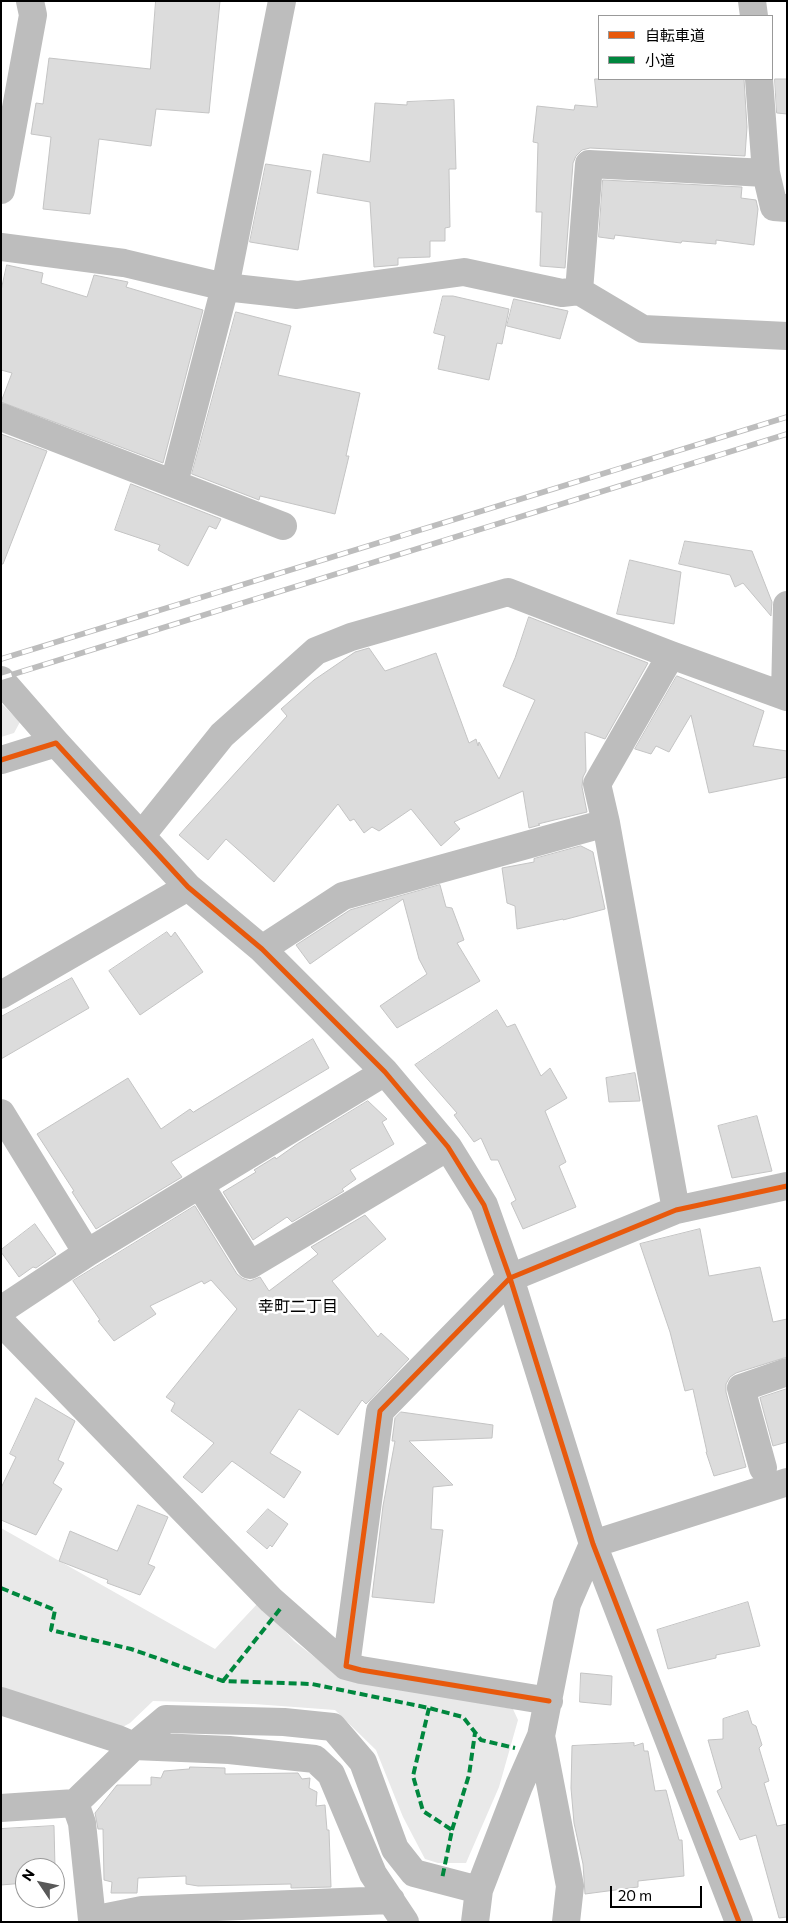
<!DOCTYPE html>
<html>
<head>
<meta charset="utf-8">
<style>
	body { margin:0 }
	#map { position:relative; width:788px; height:1923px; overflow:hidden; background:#fff; font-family:Commissioner,"Noto Sans JP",sans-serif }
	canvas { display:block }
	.frame { position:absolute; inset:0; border:2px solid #000; pointer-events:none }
	.legend { position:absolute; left:598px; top:15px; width:175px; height:65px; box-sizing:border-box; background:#fff; border:1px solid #999; margin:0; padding:6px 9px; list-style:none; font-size:15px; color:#000 }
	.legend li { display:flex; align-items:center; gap:10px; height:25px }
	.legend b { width:25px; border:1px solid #999 }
	.north { position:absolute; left:15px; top:1858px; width:50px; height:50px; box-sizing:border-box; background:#fff; border:1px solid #999; border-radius:50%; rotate:304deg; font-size:14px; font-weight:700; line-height:20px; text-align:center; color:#000 }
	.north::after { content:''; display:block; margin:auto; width:18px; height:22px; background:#595959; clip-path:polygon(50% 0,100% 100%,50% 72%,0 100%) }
	.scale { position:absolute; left:610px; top:1886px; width:92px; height:22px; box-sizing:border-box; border:2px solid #000; border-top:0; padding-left:6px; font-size:15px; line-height:18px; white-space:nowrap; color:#000; -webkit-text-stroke:4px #fff; paint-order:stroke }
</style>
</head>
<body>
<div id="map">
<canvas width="788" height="1923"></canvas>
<div class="frame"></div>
<ul class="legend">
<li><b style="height:6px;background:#e8590c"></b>自転車道</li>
<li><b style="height:6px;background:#00873e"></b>小道</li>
</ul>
<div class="north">N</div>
<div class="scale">20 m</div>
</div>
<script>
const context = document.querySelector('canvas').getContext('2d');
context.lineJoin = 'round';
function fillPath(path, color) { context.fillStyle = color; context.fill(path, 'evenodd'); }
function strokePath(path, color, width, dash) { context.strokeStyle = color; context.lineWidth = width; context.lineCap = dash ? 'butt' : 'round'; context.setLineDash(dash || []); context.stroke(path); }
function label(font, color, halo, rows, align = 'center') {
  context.font = font + ' Commissioner,"Noto Sans JP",sans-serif'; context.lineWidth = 5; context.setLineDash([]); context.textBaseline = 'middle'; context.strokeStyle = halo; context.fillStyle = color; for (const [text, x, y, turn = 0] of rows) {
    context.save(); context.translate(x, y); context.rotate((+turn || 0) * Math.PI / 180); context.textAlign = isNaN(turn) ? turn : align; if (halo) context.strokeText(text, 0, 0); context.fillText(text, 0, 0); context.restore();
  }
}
const green = new Path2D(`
	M1 703 20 722 14 733 1 737Z
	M1 1528 215 1649 259 1602 294 1641 340 1677 513 1709 518 1720 499 1787 466 1863H438L425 1859 403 1817 376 1750 335 1710 254 1704 153 1701 130 1723 119 1729 1 1690Z`);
const building = new Path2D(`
	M156 1H220L209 113 156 109 151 146 99 139 90 214 43 209 51 137 31 134 36 103 43 104 49 58 150 69Z
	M595 79H744L747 127 745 156 590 148 582 150 576 156 573 163 565 268 540 266 542 212H536L538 143 533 142 537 106 574 110 575 105 597 107Z
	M775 79H787V114L777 113Z
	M454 100 456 169H449L450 227 445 228V241H430V257L398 258V265L374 267 370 202 317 193 323 154 370 162 375 103 407 105V102Z
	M266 164 311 171 298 250 250 242Z
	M603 180 742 187 741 198 756 200 758 209 754 245 716 240V244L682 241 681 243 615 235 614 239 599 237Z
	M7 265 43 273 41 283 87 297 94 275 128 282 126 287 203 310 163 463 1 402 12 373 1 370V291Z
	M443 296H453L509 309 502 344 497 343 489 380 438 369 445 336 434 333Z
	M514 299 568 311 560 339 507 326Z
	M236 312 291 326 278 375 360 393 346 456H349L335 514 260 496 259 500 192 474Z
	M1 434 47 451 3 564H1Z
	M131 484 221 519 216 529 209 526 188 566 158 550 160 545 115 530Z
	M685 541 752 551 772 602 771 616 743 583 735 587 730 575 679 564Z
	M630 560 681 572 674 624 617 614Z
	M529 617 648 663 605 739 585 732 586 771 583 777 582 787 587 812 538 824 540 825 529 828 523 791 454 822 460 829 441 846 411 809 379 831 372 827 364 833 354 819 350 821 338 804 274 882 226 839 208 860 179 835 287 716 281 709 314 680 355 652 369 648 385 671 436 653 469 743 476 739 478 746 479 742 499 779 535 700 503 686 515 658Z
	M677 676 764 711 753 746 787 751V777L709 793 691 715 669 752 656 746 651 754 635 749Z
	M581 846 593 852 605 909 563 920V919L517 929 515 906 507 903 502 868 534 862V859Z
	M440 885 446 907 452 908 464 940 457 943 480 981 397 1028 380 1006 427 974 419 959 403 899 310 964 296 945 350 910Z
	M167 932 171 937 175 932 203 972 140 1015 109 971Z
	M72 978 89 1008 1 1059V1017Z
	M497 1010 507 1027 515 1024 541 1076 550 1068 567 1098 545 1111 566 1162 559 1166 576 1207 523 1229 511 1203 516 1200 498 1160H491L481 1138 474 1142 454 1115 457 1113 415 1065Z
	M313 1039 329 1068 171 1162 182 1177 96 1229 72 1192 74 1191 37 1134 128 1078 161 1129 190 1109 193 1112Z
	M635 1073 640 1101 609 1102 606 1078Z
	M368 1101 387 1119 382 1122 394 1144 350 1170 356 1179 342 1189 344 1191 292 1222 287 1217 253 1240 223 1192 256 1172 254 1170 275 1157 276 1159 297 1144Z
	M757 1116 772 1171 732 1178 718 1126Z
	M195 1206 237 1274 242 1278 250 1281 260 1277 269 1291 318 1254 311 1247 365 1215 386 1239 332 1281 378 1337 381 1333 409 1359 366 1404 362 1400 338 1435 299 1409 270 1453 301 1472 284 1498 232 1461 202 1493 183 1477 214 1443 171 1411 175 1403 166 1397 237 1309 211 1280 204 1284 202 1281 150 1306 156 1314 114 1341 98 1321 100 1320 73 1281Z
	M35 1224 56 1254 36 1268 33 1267 19 1277 1 1252V1250Z
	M700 1229 709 1276 760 1267 773 1322 787 1319V1357L736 1373 730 1377 726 1384V1392L746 1467 714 1476 706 1452H707L693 1389 685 1391 670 1332 640 1244Z
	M787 1389V1442L773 1446 760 1398Z
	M36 1398 75 1421 58 1460 64 1463 53 1483 62 1489 36 1535 1 1520V1488L16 1457 10 1454Z
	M401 1412 493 1425 492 1438 409 1441 453 1485 433 1487 431 1529 443 1530 434 1603 372 1597 383 1506 395 1441H392L395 1418Z
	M138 1505 168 1517 148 1564 155 1567 140 1595 107 1583 108 1580 59 1561 70 1531 117 1551Z
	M268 1509 288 1524 272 1547 270 1545 267 1549 247 1532Z
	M748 1602 760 1646 716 1655V1658L668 1669 657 1630Z
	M581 1673 612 1676 611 1705 580 1702Z
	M748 1711 752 1724 756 1726 762 1745 759 1748 769 1781 764 1783 777 1826 787 1824V1917L779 1918 756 1835 740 1840 717 1791 722 1788 708 1740 723 1739V1719Z
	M634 1743V1746L643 1743 644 1751H648L655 1791 666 1790 679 1840H682L684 1876 638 1881V1887L585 1894 583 1864 574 1823 571 1788 572 1746Z
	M190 1767 225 1768V1774L298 1773 302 1779 310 1778 309 1788 317 1792 316 1806 325 1805 327 1830H329L331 1887 291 1888V1884L198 1886 186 1884V1876L138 1878 137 1893H111L112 1882 104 1880 103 1829H98L95 1813 117 1785H151V1777L161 1778 164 1771 189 1769Z
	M54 1826 55 1868H25V1883L1 1885V1829Z`);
const minor = new Path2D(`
	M752 1 754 16
	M759 79 766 173
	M1 190 33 15 30 1
	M1 247 124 263 225 287 297 295 464 272 562 293 579 291 643 329 787 336
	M579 291 589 164 766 173 774 207 787 208
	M1 417 283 526
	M174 483 225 287 282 1
	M671 655 597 784 606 823 676 1210
	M1 680 56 743
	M785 696 787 605
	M1 760 56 743 188 887 262 949 385 1072 448 1147 484 1205 510 1278 593 1544 739 1922
	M141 836 222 735 316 651 351 637 508 592 671 655 787 697
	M262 949 343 896 606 823
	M1 995 188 887
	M1 1113 87 1253
	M200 1185 250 1265 448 1147
	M1 1310 87 1253 385 1072
	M1 1322 271 1600 346 1666
	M763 1468 741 1388 787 1372
	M1 1701 118 1739 134 1746 229 1750 315 1759 331 1774 373 1874 405 1922
	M549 1701 361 1670 346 1666 380 1411 510 1278 676 1210 787 1186
	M541 1736 570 1886 566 1922
	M75 1803 82 1823 92 1920 142 1910 391 1900
	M1 1808 75 1803 134 1746 166 1719 284 1722 333 1727 363 1762 395 1849 414 1873 479 1890
	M475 1922 479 1890 519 1786 541 1736 567 1604 593 1544 787 1482`);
const rail = new Path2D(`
	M1 659 787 417
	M1 678 787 434`);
const quiet = new Path2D(`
	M1 1588 55 1610 51 1630 131 1649 223 1681 312 1684 429 1708 463 1717 481 1740 515 1748
	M223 1681 280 1609
	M429 1708 413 1776 423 1811 452 1830 442 1879
	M452 1830 469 1775 475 1733`);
const cycleway = new Path2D(`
	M1 760 56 743 188 887 262 949 385 1072 448 1147 484 1205 510 1278 593 1544 739 1922
	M549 1701 361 1670 346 1666 380 1411 510 1278 676 1210 787 1186`);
const neighbourhoodNames = [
	["幸町二丁目",298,1307]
];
fillPath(green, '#e9e9e9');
fillPath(building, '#dcdcdc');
strokePath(building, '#c4c4c4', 1);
strokePath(minor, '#bdbdbd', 28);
strokePath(rail, '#bdbdbd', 5.5);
strokePath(rail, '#fff', 4, [11]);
strokePath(quiet, '#00873e', 4, [8, 4]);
strokePath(cycleway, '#e8590c', 5);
label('16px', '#000', '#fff', neighbourhoodNames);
</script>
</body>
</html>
